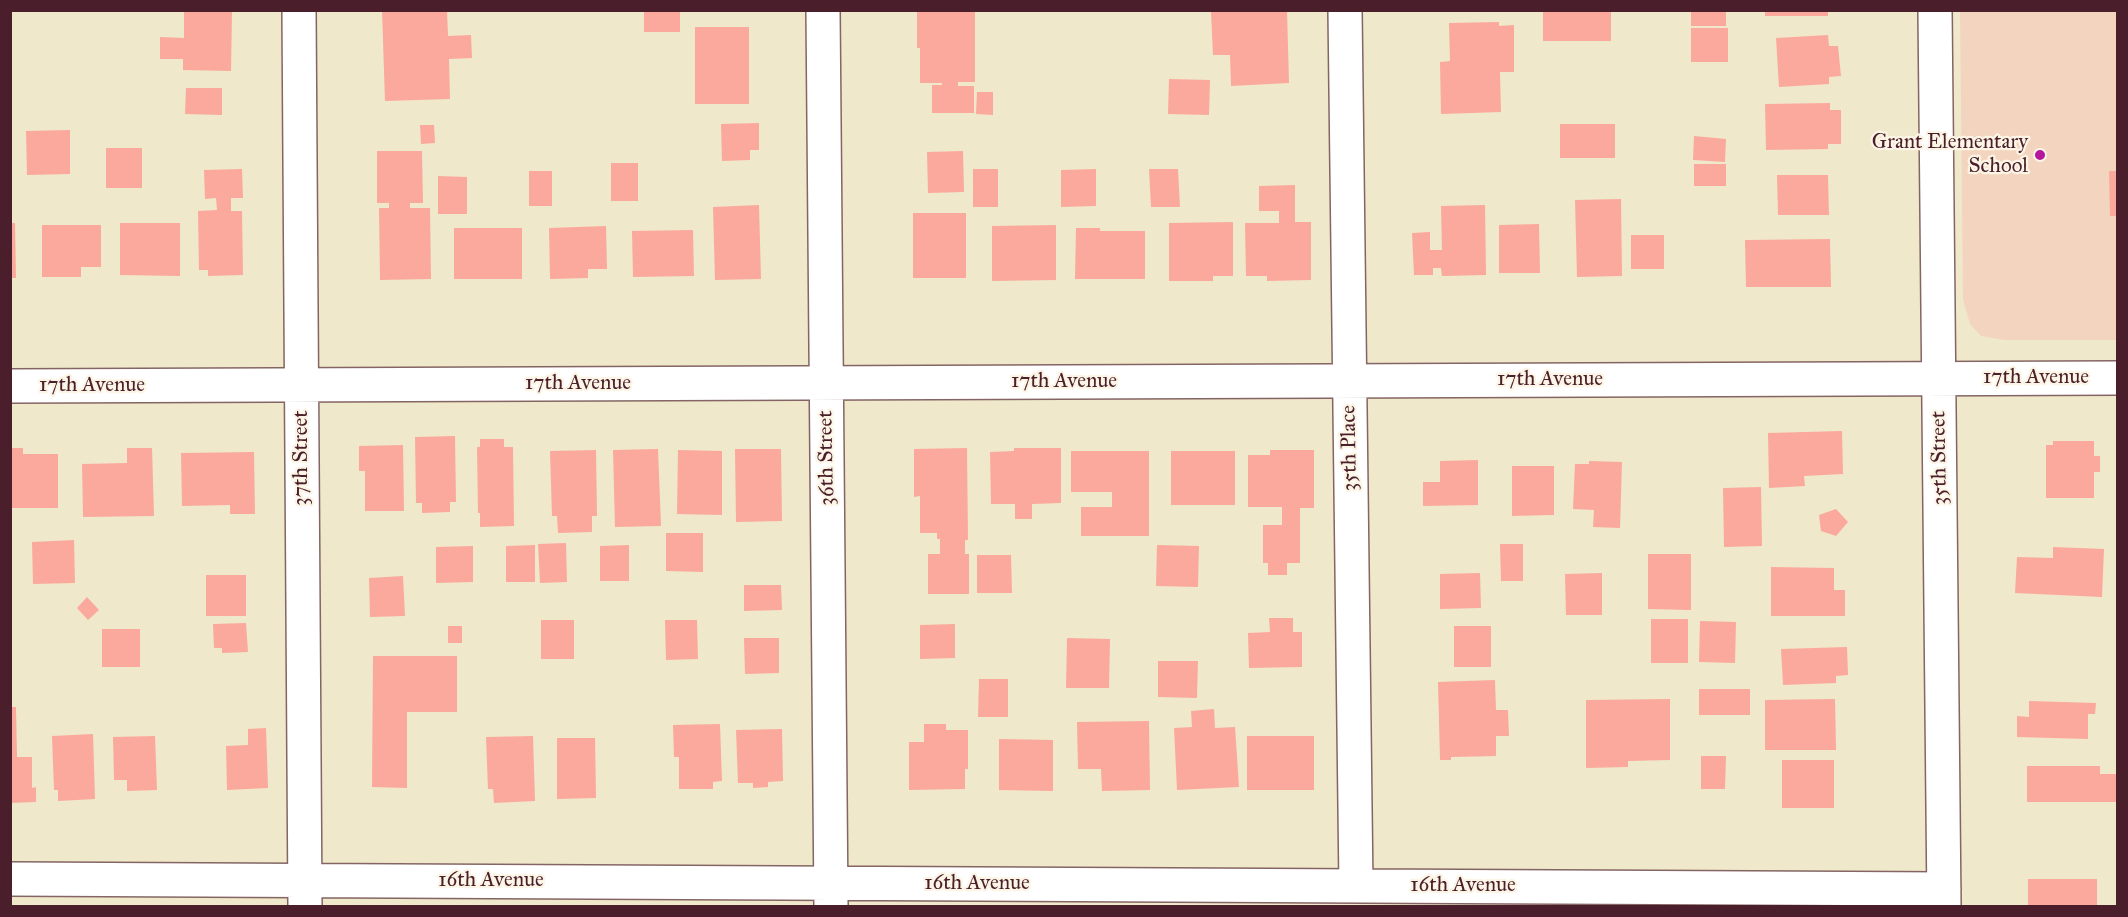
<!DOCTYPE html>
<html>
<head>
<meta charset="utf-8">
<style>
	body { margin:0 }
	#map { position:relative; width:2128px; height:917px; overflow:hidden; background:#efe8cb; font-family:"IM FELL Great Primer",serif }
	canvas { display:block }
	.frame { position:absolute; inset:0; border:12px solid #4a1f2b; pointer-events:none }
</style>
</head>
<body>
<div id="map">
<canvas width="2128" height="917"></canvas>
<div class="frame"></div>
</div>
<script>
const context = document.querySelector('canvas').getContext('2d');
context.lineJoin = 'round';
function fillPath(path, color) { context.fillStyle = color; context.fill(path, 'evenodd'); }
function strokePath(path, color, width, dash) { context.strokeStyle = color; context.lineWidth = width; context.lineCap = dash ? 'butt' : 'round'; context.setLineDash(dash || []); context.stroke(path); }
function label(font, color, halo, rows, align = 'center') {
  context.font = font + ' "IM FELL Great Primer",serif'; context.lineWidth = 4.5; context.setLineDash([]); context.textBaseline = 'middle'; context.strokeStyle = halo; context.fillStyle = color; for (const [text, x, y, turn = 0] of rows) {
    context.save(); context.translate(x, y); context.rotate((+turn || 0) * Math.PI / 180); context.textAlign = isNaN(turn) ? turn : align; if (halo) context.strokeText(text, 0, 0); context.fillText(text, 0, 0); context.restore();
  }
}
const built = new Path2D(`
	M1960 11H2117V340H2005L1981 336 1970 324 1963 299Z`);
const building = new Path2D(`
	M382 10H447L448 36 471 35 472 58 449 59 450 99 385 101Z
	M644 10H680V32H644Z
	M1287 10 1289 83 1231 86 1230 55H1213L1211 12Z
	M1543 10H1611V41H1543Z
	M1691 10H1726V26H1691Z
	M1765 10H1828V16H1765Z
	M184 11 232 12 231 71 183 70V59H160V37L184 38Z
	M917 11H975V82H958V86H974V113H932V85H942V83H920V48H917Z
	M1499 22V26L1514 25V72H1500L1501 112 1441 114 1440 62 1450 61 1449 23Z
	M695 27H749V104H695Z
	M1691 28H1728V62H1691Z
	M1828 35 1829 46H1838L1841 76 1829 77V84L1779 87 1776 38Z
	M1169 79 1210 80 1209 115 1168 114Z
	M186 88H222V115L185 114Z
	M977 92H993V115L976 114Z
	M1830 103V110H1841V144H1828V149L1766 150 1765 104Z
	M759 123V150H750V160L722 161 721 124Z
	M1560 124H1615V158H1560Z
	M420 125H434L435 143 421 144Z
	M70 130V174L27 175 26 131Z
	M1694 136 1726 139 1725 162 1693 160Z
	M106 148H142V188H106Z
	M377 151H422L423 203H410V208H430L431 279 380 280 379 208H389V203H377Z
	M963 151 964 192 928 193 927 152Z
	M611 163H638V201H611Z
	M1694 164H1726V186H1694Z
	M242 169 243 198H231V211H242L243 275 208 276V270H199L198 211 217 210 216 198 205 199 204 170Z
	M973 169H998V207H973Z
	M1096 169V206L1061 207V170Z
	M1149 169H1178L1180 207H1151Z
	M529 171H552V206H529Z
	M2109 171H2118V216H2110Z
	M1777 175H1828L1829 215H1778Z
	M438 176 467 177V214H438Z
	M1295 185V222H1311V280L1267 281V276H1246L1245 223H1279V211H1259V186Z
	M1621 199 1622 276 1577 277 1575 200Z
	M759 205 761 279 715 280 713 207Z
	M1485 205 1486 275 1442 276 1441 268H1433V275H1414L1412 233 1430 232V250H1442L1441 206Z
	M913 213H966V278H913Z
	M1233 222V276H1213V281H1169V223Z
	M10 223H15L16 278H10Z
	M120 223H180V276L120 275Z
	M1539 224 1540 273H1499V225Z
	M42 225H101V267H81V277H42Z
	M1056 225V280L992 281V226Z
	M606 226 607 269H588V278L550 279 549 228Z
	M454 228H522V279H454Z
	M1076 228H1100V231H1145V279H1075Z
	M693 230 694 276 633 277 632 231Z
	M1631 235H1664V269H1631Z
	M1830 239 1831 287H1746L1745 240Z
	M1842 431 1843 474 1804 476 1805 486 1769 488 1768 433Z
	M455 436 456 502H450V512L422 513V503H416L415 437Z
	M480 439H504V447H513L514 526 480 527V513H478L477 447H480Z
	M2053 441H2094V456H2100V472H2094V498H2046V445H2053Z
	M403 445 404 511H365V471H359V446Z
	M10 448H23V454H58V508H10Z
	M127 448H152L154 516 83 517 82 464 127 463Z
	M967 448 968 540H965V554H969V594H928V554H940V539H937V533H920V496L914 497V449Z
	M1014 448H1061V503L1032 504V519H1015V504H991L990 452 1014 451Z
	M658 449 661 526 615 527 613 450Z
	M735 449H781L782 521 736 522Z
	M596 450 597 516H592V532L558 533 557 516H552L550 451Z
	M678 450 722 451V515L677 514Z
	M1270 450H1314V508H1300V563H1287V575H1268V563H1263V525H1282V507H1248V455H1270Z
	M1071 451H1149V536H1081V507H1112V492H1071Z
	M1171 451H1235V505H1171Z
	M254 452 255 514H230V505L182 506 181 453Z
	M1478 460V505L1423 506V482H1440V461Z
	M1589 461 1622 462 1620 528 1593 527 1594 510 1573 509 1575 464H1589Z
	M1512 466H1554V515L1512 516Z
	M1761 487 1762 546 1724 547 1723 488Z
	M1836 509 1848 522 1836 536 1821 531 1819 515Z
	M666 533H703V572L666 571Z
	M74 540 75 583 33 584 32 542Z
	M566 543 567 582 540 583 538 544Z
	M1500 544H1523V581H1501Z
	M535 545V582H506V546Z
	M629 545V581H600V546Z
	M1157 545 1199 546 1198 587 1156 586Z
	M473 546V582L436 583V547Z
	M2053 547 2104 549 2102 597 2015 593 2017 557 2053 558Z
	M1648 554H1691V610L1648 609Z
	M977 555H1011L1012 593H977Z
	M1771 567 1834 568V590H1845V616H1771Z
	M1480 573 1481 608 1440 609V574Z
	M1602 573V615H1566L1565 574Z
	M206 575H246V616H206Z
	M403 576 405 616 370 617 369 578Z
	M744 585H781L782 610 744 611Z
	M87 597 99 610 88 620 77 608Z
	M1269 618H1293V632H1302V667L1249 668 1248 633 1270 632Z
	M1651 619H1688V663H1651Z
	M541 620H574V659H541Z
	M665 620H697L698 659 666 660Z
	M1700 621 1736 622 1735 663 1699 662Z
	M246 623 248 652 222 653V648H214L213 624Z
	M955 624V658L920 659V625Z
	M448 626H462V643H448Z
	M1454 626H1491V667H1454Z
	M102 629H140V667H102Z
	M744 638H779V673L745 674Z
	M1067 638 1110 639 1109 688H1066Z
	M1847 647 1848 675 1836 676V683L1783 685 1781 649Z
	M373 656H457V712H407V788L372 787Z
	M1158 661H1198L1197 698 1158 697Z
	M979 679H1008V717H978Z
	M1495 680 1496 710H1508L1509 736H1496V756L1451 757V760H1440L1438 682Z
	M1699 689H1750V715H1699Z
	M1670 699V760L1628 761V767L1586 768V700Z
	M1835 699 1836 750H1765V700Z
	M2029 701 2096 703 2095 714H2088V739L2017 737V716L2029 717Z
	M10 707H16L17 757H32V788L36 787V802L10 803Z
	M1214 709 1215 728 1235 727 1239 787 1177 790 1174 728 1192 727 1191 711Z
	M1149 721 1150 790 1102 791 1101 769H1078L1077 722Z
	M720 724 722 781 713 782V789H679V757H674L673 725Z
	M924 724H946V730H968V769H965V789L909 790V742H924Z
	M266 728 268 788 227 790 226 746 248 745V729Z
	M782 729 783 781 768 782V787L753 788V783H738L736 730Z
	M93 734 95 799 58 801V790H54L52 736Z
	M155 736 157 790 127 791V780H114L113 737Z
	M533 736 535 801 494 803 493 789H488L486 737Z
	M1247 736H1314V790H1247Z
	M557 738H595L596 798 557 799Z
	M999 739 1053 740V791L999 790Z
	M1701 756H1726L1725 789H1701Z
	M1782 760H1834V808H1782Z
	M2027 766H2100V774H2118V802H2027Z
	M2028 879H2097V906H2028Z`);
const minor = new Path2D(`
	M299 10 305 906
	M823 10 831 906
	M1345 10 1356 886
	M1935 10 1944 906
	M10 386 2118 378
	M10 879 1944 889`);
const markers = [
	[2040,155,6,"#b5179e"]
];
const poiNames = [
	["Grant Elementary",2028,143],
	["School",2028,167]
];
const streetNames = [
	["17th Avenue",2036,378],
	["17th Avenue",1550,380],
	["17th Avenue",1064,382],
	["17th Avenue",578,384],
	["17th Avenue",92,386],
	["35th Place",1350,448,-91],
	["37th Street",302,458,-90],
	["36th Street",827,458,-91],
	["35th Street",1940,458,-91],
	["16th Avenue",491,881],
	["16th Avenue",977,884],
	["16th Avenue",1463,886]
];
fillPath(built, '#f3d4bf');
fillPath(building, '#fba99c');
strokePath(minor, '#846563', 36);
strokePath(minor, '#fff', 33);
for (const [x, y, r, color] of markers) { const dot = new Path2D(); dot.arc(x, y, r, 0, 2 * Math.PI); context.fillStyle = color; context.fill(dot); strokePath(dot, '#fcf5e5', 2); }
label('21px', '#4a1f2b', '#fcf5e5', poiNames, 'right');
label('21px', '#4a1f2b', '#fcf5e5', streetNames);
</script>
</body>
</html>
